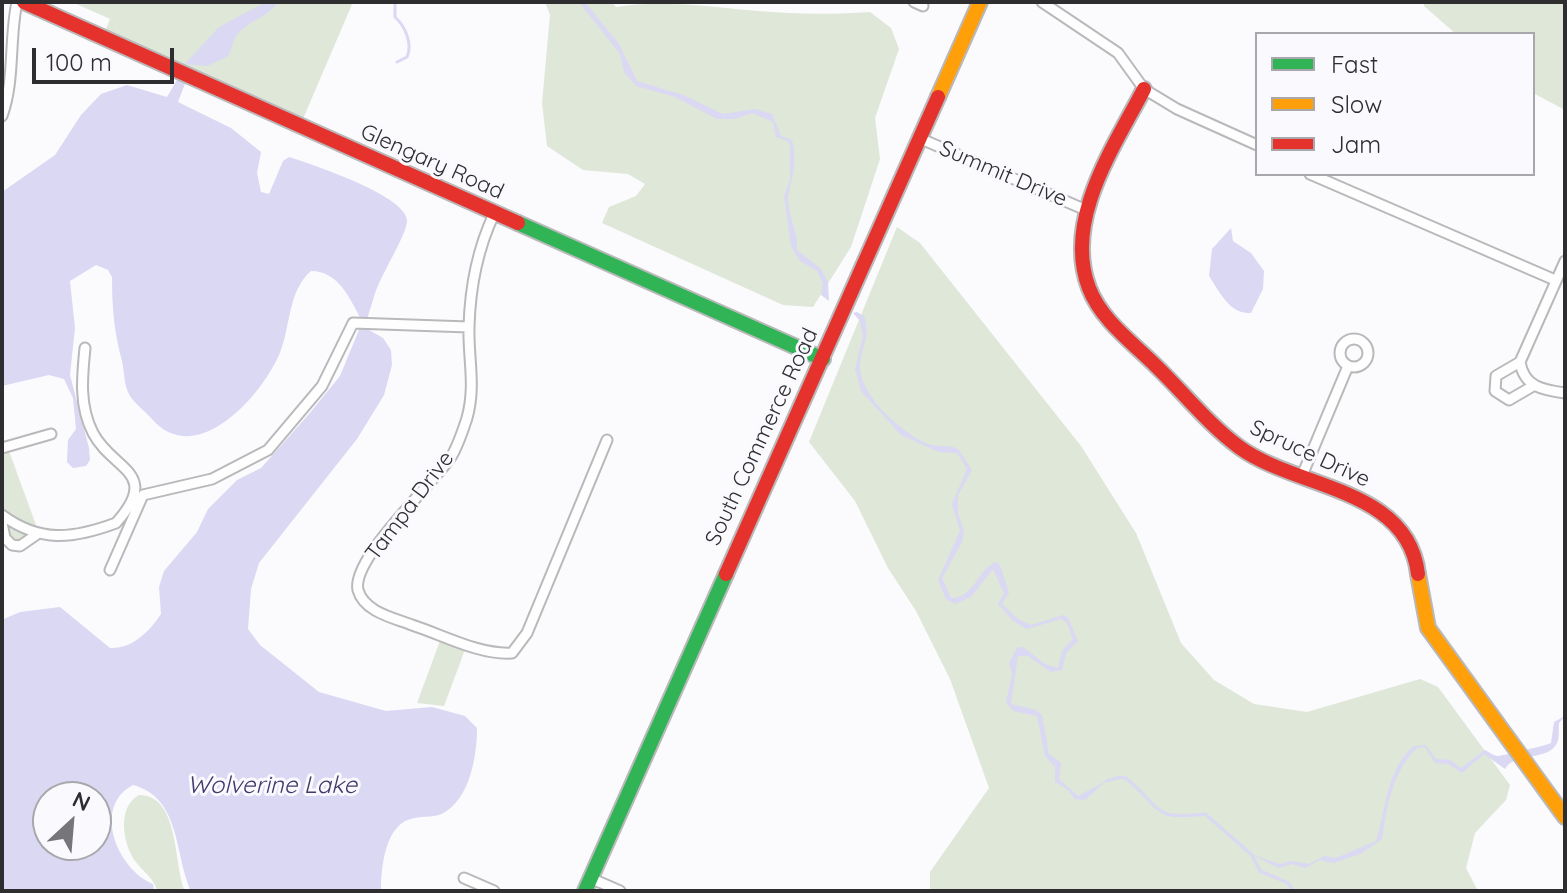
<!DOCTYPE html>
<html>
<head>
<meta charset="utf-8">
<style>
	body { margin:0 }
	#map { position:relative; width:1567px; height:893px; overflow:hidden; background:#fbfafd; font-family:Quicksand,sans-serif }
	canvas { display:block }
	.frame { position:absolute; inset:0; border:4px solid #2e2e30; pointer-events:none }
	.legend { position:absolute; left:1255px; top:32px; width:280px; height:144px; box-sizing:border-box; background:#faf9fe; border:2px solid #a8a8ac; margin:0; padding:10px 14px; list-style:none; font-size:24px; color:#2e2e30 }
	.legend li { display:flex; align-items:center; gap:16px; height:40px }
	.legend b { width:40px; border:2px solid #a8a8ac }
	.north { position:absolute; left:32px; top:781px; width:80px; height:80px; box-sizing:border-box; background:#faf9fe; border:2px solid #a8a8ac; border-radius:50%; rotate:26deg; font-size:22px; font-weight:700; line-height:32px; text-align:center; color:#2e2e30 }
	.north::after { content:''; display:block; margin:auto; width:28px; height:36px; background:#767578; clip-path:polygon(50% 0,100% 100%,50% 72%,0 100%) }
	.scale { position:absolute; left:32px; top:48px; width:142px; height:36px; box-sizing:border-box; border:4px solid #2e2e30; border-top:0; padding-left:10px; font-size:24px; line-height:28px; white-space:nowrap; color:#2e2e30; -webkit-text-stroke:6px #faf9fe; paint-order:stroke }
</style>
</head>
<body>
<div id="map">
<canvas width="1567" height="893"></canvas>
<div class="frame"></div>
<ul class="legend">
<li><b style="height:10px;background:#30b455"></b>Fast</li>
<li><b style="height:10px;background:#ff9f0a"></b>Slow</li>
<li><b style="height:10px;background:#e5322d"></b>Jam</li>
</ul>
<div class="north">N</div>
<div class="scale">100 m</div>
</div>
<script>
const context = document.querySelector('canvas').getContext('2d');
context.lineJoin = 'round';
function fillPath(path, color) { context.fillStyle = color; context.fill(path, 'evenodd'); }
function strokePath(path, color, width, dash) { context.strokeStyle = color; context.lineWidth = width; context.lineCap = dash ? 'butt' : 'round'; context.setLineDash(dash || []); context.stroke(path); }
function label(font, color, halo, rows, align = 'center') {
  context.font = font + ' Quicksand,sans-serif'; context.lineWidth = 6; context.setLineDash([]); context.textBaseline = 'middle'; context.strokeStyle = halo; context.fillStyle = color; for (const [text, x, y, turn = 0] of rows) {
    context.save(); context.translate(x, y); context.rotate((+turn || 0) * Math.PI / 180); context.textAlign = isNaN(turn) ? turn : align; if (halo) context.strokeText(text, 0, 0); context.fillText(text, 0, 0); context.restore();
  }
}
const green = new Path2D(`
	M72 2H353L302 121 104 34 110 19Z
	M545 2H612L616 7C660 0 702 6 746 10 788 14 828 15 870 12L891 28 899 49 875 118 880 159 851 247 813 307 783 305 602 223 609 207 636 196 645 184 628 174 583 170 547 146 542 103 550 15Z
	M1424 2H1565V110L1533 93V34H1456L1424 6Z
	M897 227 920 243 1081 446 1136 533 1181 643 1214 680 1254 704 1307 712 1420 679 1438 687 1510 785 1506 800 1475 833 1466 868 1478 891H930V872L989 788 950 679 916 611 888 568 855 501 809 442Z
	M9 451 36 525 32 527V534L19 542 10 539 2 518V453Z
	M441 638 466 647 444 706 417 703Z
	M139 795C180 795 173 864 185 891H157C154 876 137 868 131 854 122 836 119 806 139 795Z`);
const water = new Path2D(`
	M266 2H278C269 17 249 20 238 34 231 41 233 50 227 57L207 66 185 64 219 27Z
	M579 2H585L619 44 637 81 683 95 723 114 755 109 772 114 781 136 792 140C797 159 793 174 789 192 785 211 799 232 797 250L821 269 828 282 829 301 821 295 823 284 817 271 800 261 791 246 784 196 790 180V145L788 141 776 137 773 122 752 113 735 119H717L675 97 636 86 624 72 620 54Z
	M178 78 186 81 178 102 231 128 261 152 257 173 261 192 269 194 283 161 289 157C311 164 405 195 407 220 408 234 378 278 373 300 370 311 365 319 369 330L383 338 391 350 392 365 384 395 357 439 259 563 251 589 248 629 260 645 319 692 386 711 432 707 465 716 477 728C477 756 470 797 445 812 436 818 424 816 414 818 385 823 381 867 381 891H191C174 853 181 798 133 785 91 807 118 870 153 884L154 891H2L4 619 20 612 60 607 110 648C132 649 149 632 161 614L159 587 164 571 197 532 208 509 237 480 261 468 309 414 340 376 361 325 362 321C350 299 339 271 311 271 287 292 291 328 279 355 260 398 195 470 151 418 144 410 136 405 130 396 123 384 125 373 122 361 114 332 112 307 112 277L108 270 96 265 70 281 75 328 70 375 89 448 90 460 86 466 73 468 67 462 68 440 76 429 73 398 64 379 49 375 2 386V192L55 155 81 115 101 94 127 85 167 97ZM48 797H96V845H48Z
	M1231 228 1233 241 1251 253 1264 271 1263 289 1251 313C1230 315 1219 291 1209 276L1212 249Z
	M857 312 864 316C871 336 862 345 860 364 858 395 902 433 928 444 939 448 948 444 958 449L972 470 958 495V514L964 530 962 542 942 578 951 598C974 598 977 571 995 562L1000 565 1009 593 1002 604 1018 619 1031 625 1063 615 1068 618 1078 641 1066 653 1062 670 1051 672 1028 656H1018L1011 704 1036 710 1042 715 1049 754 1061 763 1059 779 1078 796 1106 781 1085 800 1075 799 1067 789 1055 782V767L1045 756 1037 716 1013 711 1006 702 1012 674 1009 663 1017 648 1023 647 1045 664 1058 668 1062 651 1073 639 1067 623 1061 619 1027 629 1012 620 998 604 1004 593 993 569 971 597 955 604 946 599 938 580 960 531 952 504 967 469 957 453 939 452 901 435 861 391 855 369 863 336 860 321 853 313Z
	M1565 716 1559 723C1558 728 1560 737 1557 743 1548 762 1515 751 1505 769L1484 754 1462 773 1448 764 1435 763 1425 747 1417 748C1393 770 1386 809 1382 839L1360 854 1333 863 1320 860 1305 868 1292 864 1279 868 1250 854 1280 864 1290 861 1309 864 1324 856 1336 858 1376 841C1386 811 1386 769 1414 746L1426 745 1436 759 1450 760 1461 768 1485 750C1489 752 1493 755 1497 756 1503 756 1547 745 1551 743L1554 722Z`);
const stream = new Path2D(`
	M395 2V17C405 26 413 44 407 57L397 62
	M1106 781 1121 777 1127 779C1164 810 1151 820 1205 814L1252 855 1260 871 1288 883 1294 891`);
const street = new Path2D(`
	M914 2 923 6
	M1042 2 1118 53 1144 89 1177 109 1257 145
	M2 116C15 81 9 39 17 2
	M919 138 1086 210
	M1310 174 1555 280
	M494 214C478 248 470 289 469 327 468 358 476 386 467 418 463 430 458 446 451 457 432 485 351 559 358 590 364 612 394 618 412 625 443 635 479 655 512 653L527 633 607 440
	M1565 261 1520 362C1524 387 1543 390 1565 393
	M1340 353a14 14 0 1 1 28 0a14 14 0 1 1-28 0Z
	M1520 362 1496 376 1495 391 1509 400 1533 386
	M2 448 51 434
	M1301 478 1348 366
	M2 515C40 543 73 539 116 523 162 472 112 470 93 433 79 406 82 377 85 348
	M2 523 5 538 12 545 20 546 36 535
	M110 570 143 495 212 479 268 450 322 386 353 323 469 327
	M464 878 494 891
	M590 878 620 891`);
const fast = new Path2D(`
	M518 223 823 359
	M585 891 726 574`);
const slow = new Path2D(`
	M938 97 980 2
	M1418 574 1428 628 1565 817`);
const jam = new Path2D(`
	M24 2 518 223
	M1144 89C1114 147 1063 220 1089 288 1101 320 1133 343 1156 366 1183 392 1209 425 1239 447 1296 489 1408 487 1418 574
	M726 574 938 97`);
const streetNames = [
	["Glengary Road",432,162,24],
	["Summit Drive",1003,174,23],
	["South Commerce Road",762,437,-65],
	["Spruce Drive",1310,454,25],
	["Tampa Drive",410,506,-53]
];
const waterNames = [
	["Wolverine Lake",272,786]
];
fillPath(green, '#dee7d8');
fillPath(water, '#dbd8f3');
strokePath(stream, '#dbd8f3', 3);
strokePath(street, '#b9b9bb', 13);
strokePath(fast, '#b9b9bb', 18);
strokePath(slow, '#b9b9bb', 18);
strokePath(jam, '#b9b9bb', 18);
strokePath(street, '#fefeff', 9);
strokePath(fast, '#30b455', 14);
strokePath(slow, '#ff9f0a', 14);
strokePath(jam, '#e5322d', 14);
label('22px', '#2e2e30', '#faf9fe', streetNames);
label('italic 24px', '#403969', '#faf9fe', waterNames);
</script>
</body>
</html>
